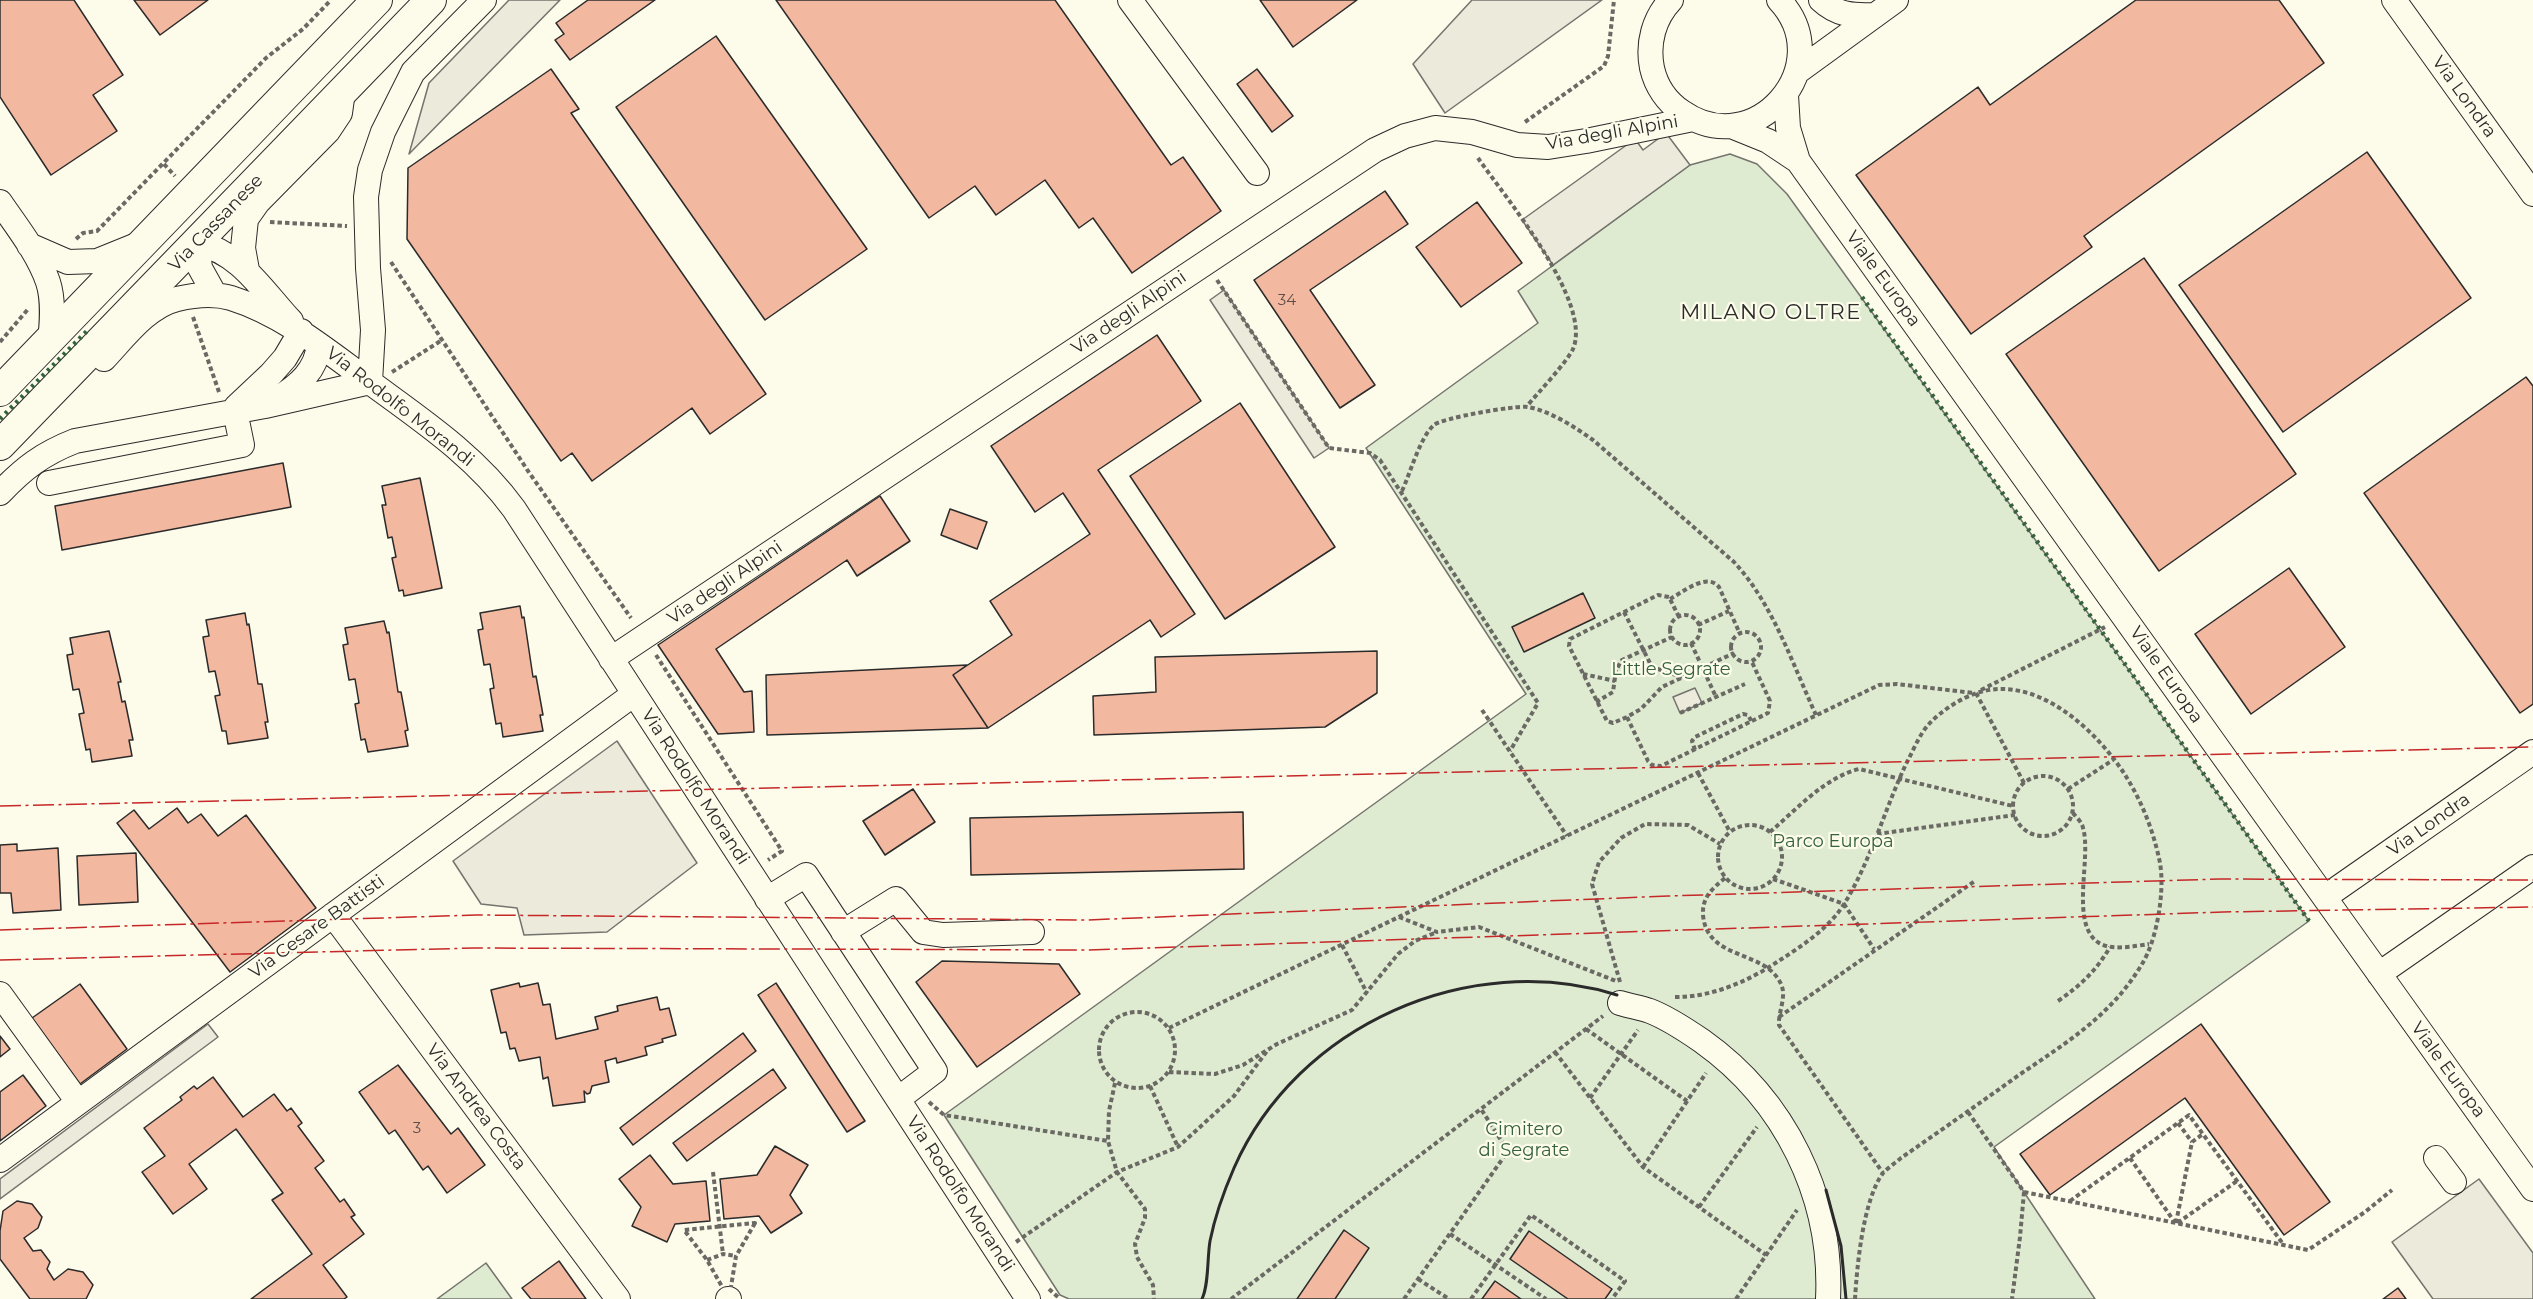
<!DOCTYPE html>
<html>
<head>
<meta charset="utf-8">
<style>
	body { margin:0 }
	canvas { display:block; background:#fdfbea }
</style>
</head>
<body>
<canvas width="2533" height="1299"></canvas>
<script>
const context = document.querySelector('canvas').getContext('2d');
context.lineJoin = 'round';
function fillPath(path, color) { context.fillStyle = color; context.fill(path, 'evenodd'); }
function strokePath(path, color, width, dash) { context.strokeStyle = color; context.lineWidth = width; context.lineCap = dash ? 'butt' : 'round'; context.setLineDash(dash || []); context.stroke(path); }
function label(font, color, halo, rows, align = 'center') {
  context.font = font + ' Montserrat,sans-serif'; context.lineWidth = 4.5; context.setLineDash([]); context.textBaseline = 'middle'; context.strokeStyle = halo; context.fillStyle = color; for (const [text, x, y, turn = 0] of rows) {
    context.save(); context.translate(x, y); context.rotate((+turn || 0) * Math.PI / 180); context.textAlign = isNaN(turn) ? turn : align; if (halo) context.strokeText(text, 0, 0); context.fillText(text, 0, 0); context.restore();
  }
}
const green = new Path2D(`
	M1730 154 1757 164 1787 194 2309 921 1994 1147 2095 1299H1069L1060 1295 944 1115 1526 694 1366 448 1538 323 1518 291 1690 165Z
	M486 1263 512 1299H437Z`);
const parking = new Path2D(`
	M509 0H560L409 154 429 83Z
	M1472 0H1602L1445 113 1413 64Z
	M1666 133 1690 165 1553 265 1522 220 1635 139 1643 150Z
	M1224 290 1329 448 1314 458 1210 300Z
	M1695 688 1702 703 1680 713 1673 697Z
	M617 741 697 863 607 932 524 935 517 908 481 904 453 861Z
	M208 1024 218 1037 0 1199V1179Z
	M2479 1179 2533 1253V1299H2433L2392 1242Z`);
const building = new Path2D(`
	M0 0H74L123 75 93 95 117 131 51 175 0 97Z
	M134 0H208L160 35Z
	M588 0H655L570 60 555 40 564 34 556 23Z
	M776 0H1055L1171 165 1183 157 1221 211 1132 273 1093 218 1079 228 1045 180 996 215 975 186 929 218Z
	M1260 0H1357L1293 47Z
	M2136 0H2279L2324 63 2084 236 2092 247 1971 334 1856 175 1978 87 1990 105Z
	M716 36 867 249 765 320 616 107Z
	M551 69 579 109 571 113 766 394 710 434 692 408 592 481 572 453 561 461 407 239 408 168Z
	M1257 69 1293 116 1272 132 1237 84Z
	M2367 152 2471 298 2283 432 2179 285Z
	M1385 191 1408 224 1310 290 1375 385 1340 408 1254 280Z
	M1477 202 1522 263 1461 307 1416 247Z
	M2144 258 2296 474 2159 571 2006 354Z
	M1157 335 1201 401 1098 470 1195 614 1161 637 1150 620 988 728 953 675 1012 635 990 601 1090 534 1063 493 1035 512 991 446Z
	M2526 377 2533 386V704L2520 713 2364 493Z
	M1240 403 1335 547 1225 619 1130 476Z
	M283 463 291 507 62 550 55 506Z
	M420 478 442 588 404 596 403 590 399 591 392 558 396 557 392 537 388 538 382 505H386L382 486Z
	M880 496 910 541 857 576 847 560 716 649 744 692 752 691 754 732 718 734 658 645Z
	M950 509 987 522 977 549 941 535Z
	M2289 568 2345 647 2251 714 2195 634Z
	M1583 593 1595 618 1524 652 1512 627Z
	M520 606 522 618 524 617 533 677 536 676 543 715H540L543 731 503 737 501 723 496 724 490 689 494 688 490 664 484 665 478 630 483 629 480 613Z
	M245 613 247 625 249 624 258 684H262L268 722H265L268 738 228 744 226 731H222L215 696 220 695 215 671 209 672 203 637 209 636 206 620Z
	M384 621 387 633 389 632 398 692H401L408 730 405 731 408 746 368 752 365 739 361 740 355 704 359 703 355 679 349 680 343 645 348 644 345 628Z
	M109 631 121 682H118L122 702 125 701 133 740H129L132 756 92 762 90 749 86 750 79 714 84 713 79 689 73 690 67 655 73 654 70 638Z
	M1377 651V693L1325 727 1094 735 1093 696 1156 692 1155 657Z
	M967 665 953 675 988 728 767 735 766 675Z
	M913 789 935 822 885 855 863 821Z
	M177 808 188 823 201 814 218 836 246 815 316 908 230 972 117 823 134 810 149 829Z
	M1243 812 1244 869 971 875 970 818Z
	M17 844V851L58 848 61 910 13 913 11 893H0V845Z
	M136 853 138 902 79 905 77 856Z
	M942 961 1059 964 1080 994 977 1067 916 982Z
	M519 983 520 987 538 983 543 1005 550 1004 556 1039 598 1029 595 1017 618 1011 617 1006 657 997 660 1010 669 1008 676 1035 662 1039 663 1042 645 1047 647 1055 617 1063 616 1058 605 1061 609 1082 592 1086 590 1093 587 1094 584 1091 585 1102 553 1106 548 1077 543 1079 540 1057 519 1061 515 1048 510 1049 506 1032 501 1033 491 990Z
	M776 983 865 1121 847 1132 758 995Z
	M80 984 127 1049 80 1084 32 1018Z
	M2201 1024 2330 1202 2284 1235 2185 1098 2050 1195 2020 1154Z
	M743 1033 756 1051 633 1145 620 1128Z
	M0 1036 10 1049 0 1057Z
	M398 1065 451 1134 458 1128 485 1165 447 1193 428 1166 423 1170 395 1130 389 1134 359 1092Z
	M773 1069 786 1088 687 1161 673 1143Z
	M23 1075 46 1106 0 1141V1092Z
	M213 1077 243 1117 274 1094 287 1111 291 1108 302 1123 298 1126 324 1161 315 1168 340 1202 344 1199 355 1215 351 1217 364 1234 323 1265 347 1297 344 1299H251L312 1254 272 1200 283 1193 236 1129 189 1164 207 1189 173 1214 142 1172 165 1156 144 1128 182 1100 180 1097 194 1086 197 1089Z
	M775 1146 808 1165 790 1195 802 1213 771 1233 759 1216 724 1219 720 1179 757 1175Z
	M650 1155 673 1184 706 1181 710 1221 675 1224 667 1242 632 1226 641 1207 619 1179Z
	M17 1201 32 1204 42 1217 38 1228 24 1238 33 1251 41 1250 50 1262 47 1269 54 1280 68 1269 83 1272 93 1285 86 1299H30L0 1259V1231L3 1211Z
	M1344 1230 1369 1248 1335 1299H1297Z
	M1529 1231 1612 1289 1605 1299H1568L1510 1259Z
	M559 1261 586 1299H531L522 1288Z
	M1495 1281 1521 1299H1482Z
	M2398 1288 2406 1299H2383Z`);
const path = new Path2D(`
	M1525 122 1604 66 1608 56 1614 0
	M1478 158C1505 197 1593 302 1573 349 1567 362 1537 394 1527 406
	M164 164 175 176
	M270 222 347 226
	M76 239 83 233 97 231 266 58 303 29 331 0
	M391 262 528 471 631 618
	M1217 280 1329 448 1370 453 1380 460 1538 703 1510 751
	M193 317 219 392
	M0 342 29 308
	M392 372 442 340
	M1402 491C1410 474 1420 437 1434 425 1442 418 1516 405 1528 407 1550 411 1575 427 1593 440L1734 562C1773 604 1792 663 1816 715
	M1670 599C1683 592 1707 572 1719 587L1740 634
	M1624 612 1652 667 1682 677
	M1670 630a15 15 0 1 1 30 0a15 15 0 1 1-30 0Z
	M1679 617 1669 597 1658 595 1570 639 1569 646 1607 721 1613 723 1627 717 1641 709 1662 687 1734 653
	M1698 625 1729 611
	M1731 647a15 15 0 1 1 30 0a15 15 0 1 1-30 0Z
	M1691 643 1716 697
	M656 655 782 851 768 860
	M1583 674 1615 681
	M1981 690 2105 627
	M1976 693 2024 783
	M1596 702 1613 692 1616 670 1622 660 1672 637
	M1482 710 1567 836
	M1680 713 1745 684
	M1627 717 1648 761 1652 765 1661 766 1768 713 1770 701 1751 660
	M1695 750 1692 741 1695 737 1743 714 1748 715 1752 722
	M1698 773 1730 832
	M2013 806a30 30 0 1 1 60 0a30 30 0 1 1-60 0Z
	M2068 789 2113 760
	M2073 813C2076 817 2082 822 2083 828 2092 858 2069 924 2099 943 2112 951 2135 946 2149 944
	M1718 857a32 32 0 1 1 64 0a32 32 0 1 1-64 0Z
	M1770 832C1797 809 1824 778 1859 769L2013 806
	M1877 834 2015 815
	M1725 878C1712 889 1702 897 1703 915 1707 961 1765 949 1781 984 1787 997 1778 1012 1779 1025L1883 1173
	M1773 879 1844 904 1874 949
	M1399 917 1437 932 1479 927 1616 981
	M1342 945 1367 993
	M1620 982 1592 884 1599 862 1621 838 1645 824 1688 825 1720 844
	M1675 997C1712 997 1747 982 1777 962 1802 946 1831 927 1846 901 1871 859 1885 809 1906 764 1913 751 1919 735 1929 724 1941 711 1961 698 1977 693 2036 673 2098 731 2127 778 2143 804 2154 833 2160 863 2165 891 2157 940 2142 964 2112 1015 2066 1043 2019 1075 1980 1103 1940 1131 1901 1158 1895 1163 1888 1168 1883 1173 1863 1200 1857 1266 1855 1299
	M2058 1001C2081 985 2096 971 2110 947
	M1099 1050a38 38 0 1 1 76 0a38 38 0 1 1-76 0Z
	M1779 1017 1975 881
	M1169 1028 1879 685 1897 684 1974 693
	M1586 1029 1687 1101
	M1555 1052 1643 1167 1766 1255
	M1169 1072 1215 1074 1243 1065 1277 1044 1352 1010 1398 954 1415 941 1437 932
	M1115 1083 1109 1111 1108 1141 1117 1172 1145 1209V1218L1135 1244 1137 1257 1153 1285 1154 1299
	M1150 1086 1178 1147
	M1590 1098 1638 1030
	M929 1102 944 1115 1108 1141
	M1968 1112 2024 1192 2020 1237 2012 1299
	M2178 1123 2192 1142
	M2130 1158 2176 1224 2237 1181
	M1643 1167 1706 1073
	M713 1172 723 1254
	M2024 1192 2308 1250 2365 1212 2392 1190
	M2070 1201 2189 1115 2283 1244
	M1699 1207 1757 1127
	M755 1223 736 1256 729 1299 707 1260 684 1230Z
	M2176 1223 2192 1142 2203 1134
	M1450 1234 1546 1299
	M1016 1242 1117 1172 1178 1147 1234 1096 1267 1051
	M707 1260 723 1254 736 1256
	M1418 1279 1449 1299
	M1049 1289 1060 1299
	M1231 1299 1603 1016
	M1404 1299 1508 1151 1481 1109
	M1471 1299 1531 1215 1625 1281 1612 1299
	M1736 1299 1797 1210`);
const minor = new Path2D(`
	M1130 0 1257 173
	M1671 0C1654 18 1647 43 1652 68 1656 86 1667 102 1682 112 1755 163 1840 65 1779 0
	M1821 0C1837 15 1853 16 1875 15
	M2394 0 2533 194
	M1797 72 1896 0
	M1786 95 1788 128 1798 161 2533 1189
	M1731 126 1768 141 1798 161
	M0 202C17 227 38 253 48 282 54 300 52 323 50 342
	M29 245 68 262 97 261 139 244
	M247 270 243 248 246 219 258 202 328 131 340 113 343 91
	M215 295 200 268 197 243C240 252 262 290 291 321
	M104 359C124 338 147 306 177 299 194 295 214 293 231 298 282 314 325 349 367 380 420 419 475 455 514 509L1028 1299
	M370 382 373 330 368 268 366 197 370 170 383 132 413 72 484 0
	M277 399C299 385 316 371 319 345
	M49 483 242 445 235 411 236 407 271 374 285 358 301 331
	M0 493C24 468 42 454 75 441L265 406 370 382
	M611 659 1375 150 1405 136 1435 128 1472 132 1517 145 1548 147 1586 141 1693 119
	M2325 897 2533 752
	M767 899 806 875 935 1071 898 1099
	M333 915 618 1299
	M843 932 896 899 923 932 943 935 1032 932
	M2379 974 2533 867
	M0 994 78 1102
	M1620 1003C1630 1006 1641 1008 1650 1011 1668 1018 1686 1030 1702 1041 1785 1100 1833 1197 1828 1299
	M2436 1158 2454 1182
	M0 1160 634 694
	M728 1299H729`);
const major = new Path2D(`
	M0 391 377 0
	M0 445 431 0`);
const hedge = new Path2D(`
	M1862 297 2309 921
	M0 419 88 330`);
const wall = new Path2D(`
	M1826 1190 1841 1246 1846 1299
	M1202 1299C1209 1284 1207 1259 1210 1241 1215 1216 1224 1191 1234 1168 1297 1025 1469 949 1617 995`);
const power = new Path2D(`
	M0 806 2533 747
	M0 930 476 915 1087 920 1668 896 2220 879 2533 880
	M0 960 475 948 1089 950 2223 912 2533 907`);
const numberNames = [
	["34",1287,301],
	["3",417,1129]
];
const streetNames = [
	["Via Londra",2464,97,54],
	["Via degli Alpini",1612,133,-10],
	["Via Cassanese",216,223,-46],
	["Viale Europa",1883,279,54],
	["Via degli Alpini",1129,313,-34],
	["Via Rodolfo Morandi",400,407,38],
	["Via degli Alpini",725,583,-34],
	["Viale Europa",2166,675,55],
	["Via Rodolfo Morandi",695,787,57],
	["Via Londra",2429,825,-35],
	["Via Cesare Battisti",317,927,-36],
	["Viale Europa",2448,1070,54],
	["Via Andrea Costa",476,1107,53],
	["Via Rodolfo Morandi",960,1194,57]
];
const parkNames = [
	["Little Segrate",1671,670],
	["Parco Europa",1833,842],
	["Cimitero",1524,1130],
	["di Segrate",1524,1151]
];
const quarterNames = [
	["MILANO OLTRE",1771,313]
];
fillPath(green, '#deebd1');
strokePath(green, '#74746e', 1.5);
fillPath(parking, '#eceadb');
strokePath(parking, '#74746e', 1.5);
fillPath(building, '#f2b8a0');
strokePath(building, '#2b2b2b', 1.5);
strokePath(minor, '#2b2b2b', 26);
strokePath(major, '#2b2b2b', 32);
strokePath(path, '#6a6964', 4, [4.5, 3]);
strokePath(minor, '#fdfbea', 24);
strokePath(major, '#fdfbea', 30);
strokePath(hedge, '#34623c', 4.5, [3, 4.5]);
strokePath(wall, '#2b2b2b', 3);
strokePath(power, '#c62828', 1.5, [21, 4.5, 3, 4.5]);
label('15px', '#5d4e48', null, numberNames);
label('18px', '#2b2b2b', '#fdfbea', streetNames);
label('18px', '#34623c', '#fdfbea', parkNames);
context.letterSpacing = '1.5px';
label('21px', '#2b2b2b', '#fdfbea', quarterNames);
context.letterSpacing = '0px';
</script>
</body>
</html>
